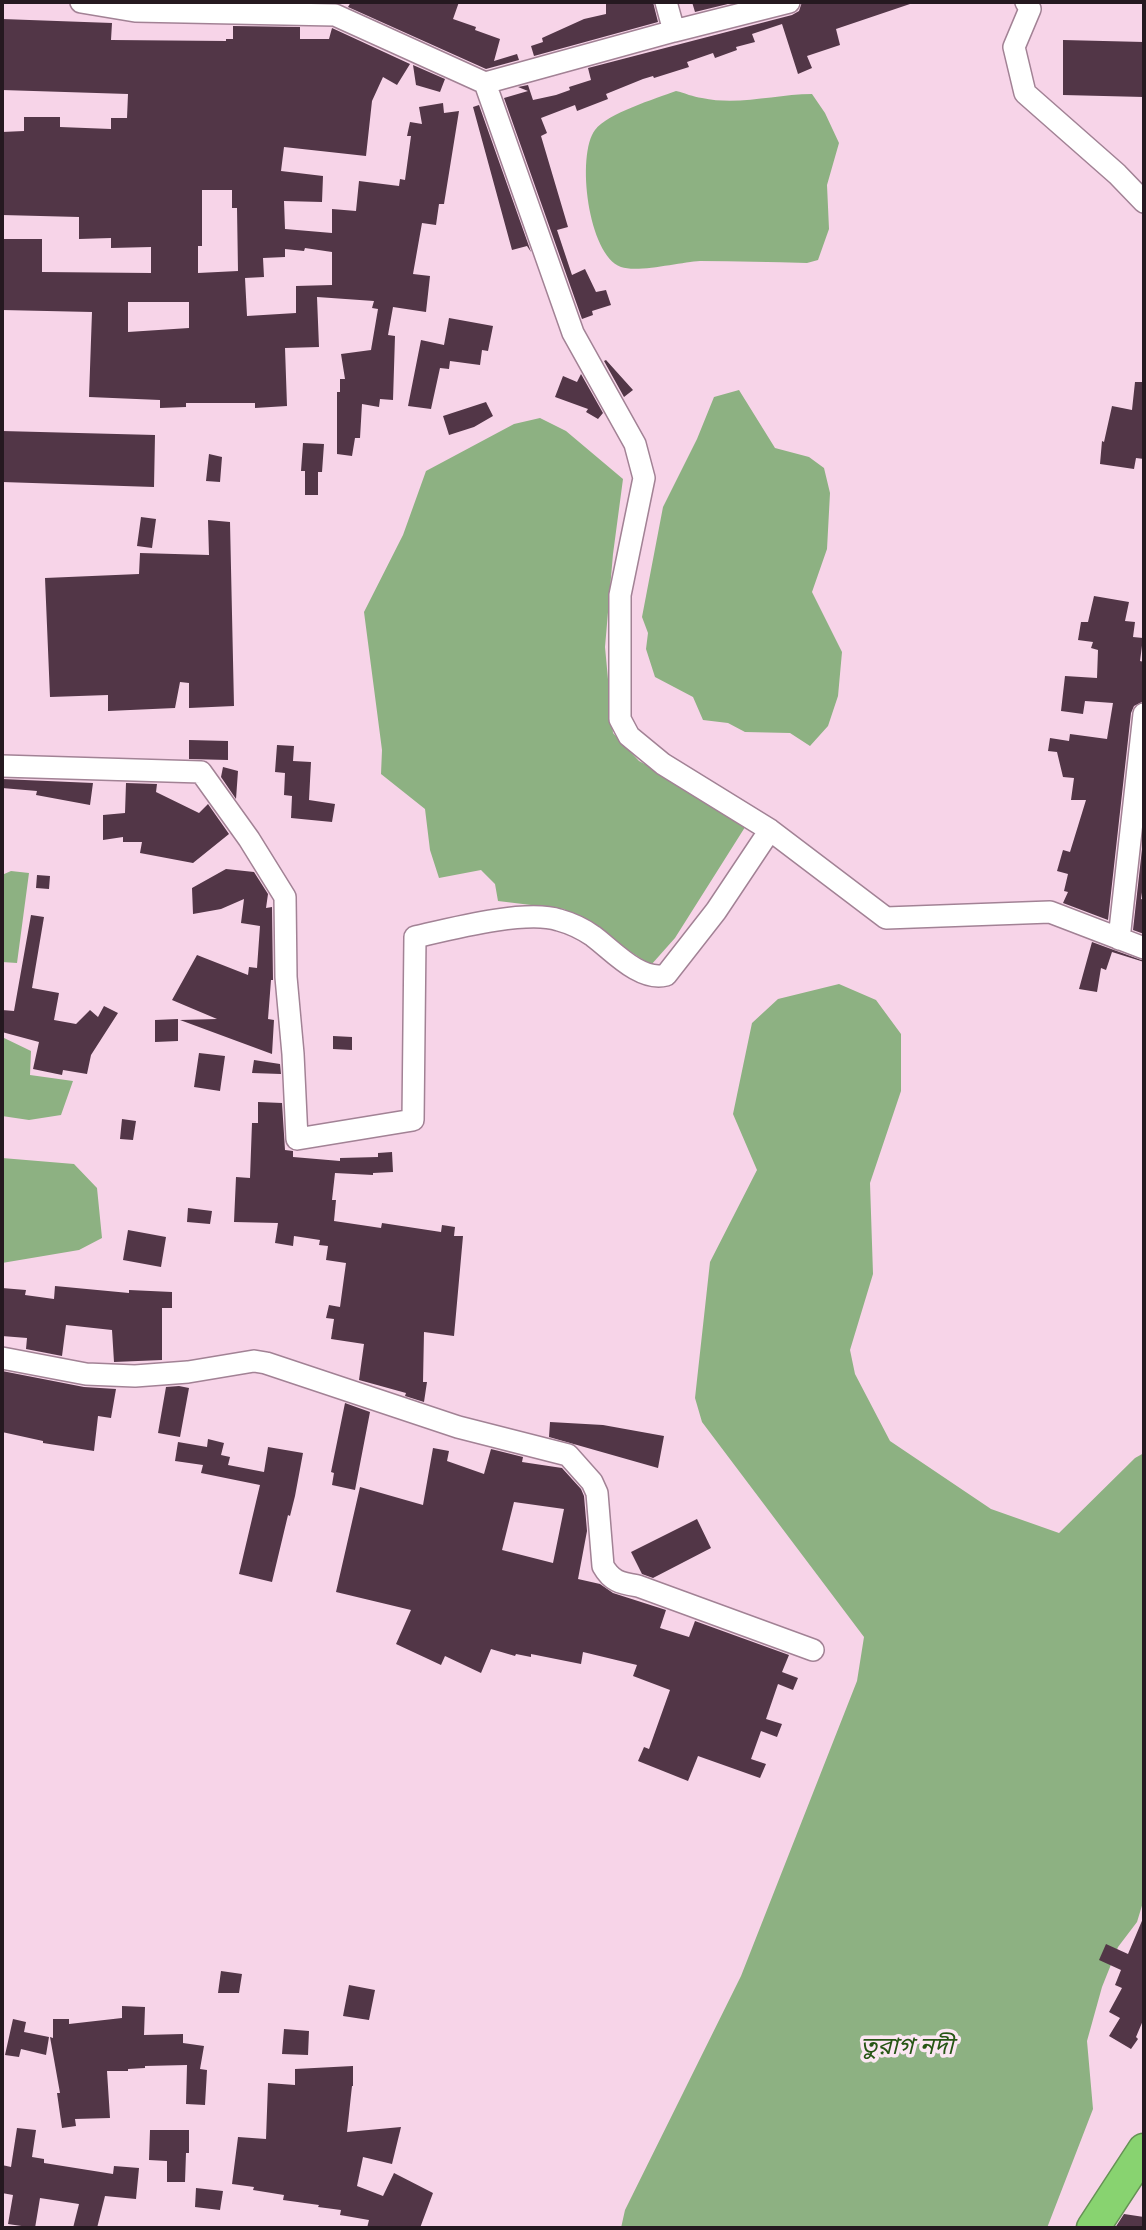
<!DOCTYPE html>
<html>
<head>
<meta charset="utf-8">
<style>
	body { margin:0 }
	#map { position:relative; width:1146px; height:2230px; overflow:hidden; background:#f7d4e8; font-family:"Nunito Sans",sans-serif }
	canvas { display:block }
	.frame { position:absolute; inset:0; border:4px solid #251920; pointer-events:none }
</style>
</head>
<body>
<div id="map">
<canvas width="1146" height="2230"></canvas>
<div class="frame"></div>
</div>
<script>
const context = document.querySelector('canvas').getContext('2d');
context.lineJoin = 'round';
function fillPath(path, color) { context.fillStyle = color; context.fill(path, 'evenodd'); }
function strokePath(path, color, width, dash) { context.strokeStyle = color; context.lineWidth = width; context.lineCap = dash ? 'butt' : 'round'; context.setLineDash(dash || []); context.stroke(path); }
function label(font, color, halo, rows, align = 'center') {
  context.font = font + ' "Nunito Sans","Noto Sans Bengali",sans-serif'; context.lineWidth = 7; context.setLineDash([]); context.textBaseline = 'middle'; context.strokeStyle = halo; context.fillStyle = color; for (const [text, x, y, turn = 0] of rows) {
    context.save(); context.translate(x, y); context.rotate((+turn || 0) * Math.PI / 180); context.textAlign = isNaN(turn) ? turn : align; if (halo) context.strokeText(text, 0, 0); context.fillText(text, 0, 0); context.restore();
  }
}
const water = new Path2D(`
	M676 91C685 93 693 97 702 98 739 106 776 94 812 94L825 113 839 143 827 185 829 229 818 260 807 263C772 262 736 261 700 261 681 262 638 273 621 267 588 255 576 155 595 130 608 113 655 99 676 91Z
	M739 390 775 448 809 457 824 468 830 493 827 549 812 592 842 652 838 696 828 726 810 746 790 733 745 732 728 723 703 720 693 697 655 677 646 649 648 633 642 617 663 507 697 439 714 397Z
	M540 418 566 431 623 479 613 554 605 647 613 733 639 761 713 800 747 824 675 938 651 965 564 909 498 901 495 884 481 870 439 878 430 850 425 809 381 774 382 750 364 612 403 535 426 471 514 424Z
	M11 871 29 873 17 963 2 962V875Z
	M839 984 876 1000 901 1034V1091L870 1183 873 1274 850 1350 855 1374 890 1441 991 1509 1059 1533 1135 1458 1144 1453V1899L1137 1922 1118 1947 1102 1987 1087 2041 1093 2109 1047 2228H621L625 2210 741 1976 857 1681 864 1637 702 1422 695 1398 710 1262 757 1170 733 1114 752 1023 778 999Z
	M2 1037 31 1051 30 1075 73 1081 61 1115 29 1120 2 1116Z
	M2 1158 74 1164 97 1188 102 1238 79 1250 2 1263Z`);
const building = new Path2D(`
	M351 2H459L453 19 476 27 475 30 500 39 494 61 517 54 519 60 486 69 348 7Z
	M612 2H653L658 22 534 56 531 46 543 42 542 38 584 19 606 14V3Z
	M692 2H736L695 12Z
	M802 2H909L910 4 836 29 840 45 807 56 812 68 798 74 782 24 752 34 755 42 736 47 737 50 715 58 713 53 687 62 689 67 654 78 653 76 643 79 606 94 608 99 577 111 575 105 541 118 547 133 541 136 568 227 557 230 572 275 585 269 596 292 606 290 611 305 592 311 593 315 582 319 504 98 528 91 518 87 528 85 533 100 556 95 570 90 569 87 591 80 588 68 792 15 799 11Z
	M2 19 112 23 111 40 226 41V39H233V26L300 27V39H329L332 28 410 64 397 85 383 77 372 101 366 156 284 147 281 171 323 176 322 202 284 201 285 229 332 233V209L356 211 359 181 399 186 400 179 405 180 411 136H407L410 122 422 124 419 107 443 103 444 113 459 111 444 204H439L436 225 422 223 413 274 430 276 426 312 393 307 388 335 395 336 393 400 380 399 379 407 362 404 360 438H355L352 456 337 454V392H340V379H345L341 354 371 350 378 309 372 308 374 301 317 297 319 347 285 348 287 406 255 408V403H186V407L160 408V400L89 397 92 312 2 310V239H42V272L151 273V247L111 248V238L79 239V217L2 215V132L24 131V117H60V127L111 129V118H127L128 94 2 90ZM202 190H232V208H237L238 271 198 273V246H202ZM305 248 332 252V285L296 286V313L247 316 245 278 264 277 263 258 285 257V249L304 251ZM128 302H189V328L128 332Z
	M1063 40 1144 42V97L1063 95Z
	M413 65 445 79 440 92 416 85Z
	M479 105 531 252 527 246 512 250 473 107Z
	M449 318 493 326 488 351 482 350 480 365 450 361 449 369 440 368 431 409 408 406 421 340 444 345Z
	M606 360 633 390 624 397 604 361Z
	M581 374 603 413 598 419 586 412 588 409 555 397 563 376 577 382Z
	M1135 382H1144V459L1136 458 1134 469 1100 464 1102 441 1104 442 1112 406 1132 410Z
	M486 402 493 416 474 427 449 435 443 416Z
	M2 431 155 435 154 487 2 482Z
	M303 443 324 444 322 472H318V495H305V471H301Z
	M209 454 222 457 220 482 206 481Z
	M141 517 156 519 152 548 137 546Z
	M208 520 230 522 234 706 189 708V683L180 682 175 708 108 711V695L50 697 45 578 139 574 140 553 209 555Z
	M1094 596 1129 602 1125 621 1135 622 1133 637 1143 638 1140 661 1144 662V701L1134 706 1131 713 1108 920 1063 903 1068 892 1064 891 1068 874 1057 871 1063 850 1070 852 1086 800H1071L1074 778 1063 777 1057 752 1048 751 1050 738 1069 741 1070 734 1107 739 1113 703 1085 701 1083 714 1061 711 1065 676 1097 678 1098 650 1091 648 1093 642 1078 640 1081 622H1088Z
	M189 740 228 741V760L189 759Z
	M277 745 294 746 293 761 311 762 309 800 335 804 332 822 291 818 292 796 284 795 285 773 275 772Z
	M223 767 238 771 236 799 221 777Z
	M2 779 93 783 90 805 36 795 37 791 2 788Z
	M126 783 157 784 156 792 199 813 208 804 229 834 193 863 140 853 142 842H123V837L103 840V815L125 813Z
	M1144 831V879L1141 899 1144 900V934L1133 930Z
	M226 869 254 872 268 894 266 908 272 907 273 980H271L268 1019 274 1020 272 1054 180 1020 217 1019 172 1000 197 955 248 975 249 967 257 968 260 926 241 923 244 899 221 909 193 914 192 888Z
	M37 875 50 876 49 889 36 888Z
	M31 915 44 917 32 988 59 993 54 1020 76 1024 90 1010 98 1017 104 1006 118 1013 91 1055 87 1074 63 1070 62 1075 33 1069 39 1042 2 1032V1010L14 1011Z
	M1092 942 1144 961V962L1112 952 1106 970 1101 968 1097 992 1079 989Z
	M178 1019V1041L155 1042V1020Z
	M333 1036 352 1037V1050L333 1049Z
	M199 1053 225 1056 220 1091 194 1087Z
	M254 1060 280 1064 281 1074 252 1073Z
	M258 1102 282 1103 285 1150 293 1151V1157L340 1161V1158L378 1157V1153L392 1152 393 1172 373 1173V1175L335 1173 332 1200H336L334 1221 381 1228 382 1223 441 1232 442 1225 455 1227 454 1236H463L454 1336 424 1332 423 1382H427L424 1402 405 1396 406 1393 359 1380 364 1344 331 1339 334 1319 326 1318 329 1305 340 1307 346 1263 326 1260 328 1246 319 1245 320 1240 294 1236 293 1246 275 1243 278 1223 234 1222 236 1177 250 1178 252 1123H258Z
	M122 1119 136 1121 133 1140 120 1139Z
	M188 1208 212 1211 210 1224 187 1222Z
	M128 1230 166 1237 161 1267 123 1260Z
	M55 1286 129 1293V1290L172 1292V1308H162V1360L114 1362 112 1330 66 1325 62 1356 26 1349 27 1338 2 1336V1288L26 1290 25 1295 54 1299Z
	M2 1371 84 1387 116 1389 111 1418 98 1416 94 1451 43 1443V1441L2 1432Z
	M179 1386 189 1388 180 1437 158 1433 166 1387Z
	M345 1403 370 1412 355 1490 332 1485 334 1473 331 1472Z
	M550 1422 603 1425 664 1436 658 1468 549 1437Z
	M208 1439 224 1443 221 1455 230 1457 228 1465 264 1472 268 1447 303 1453 295 1496 290 1516 288 1515 272 1582 239 1574 260 1485 201 1473 203 1465 175 1461 178 1442 207 1447Z
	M433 1448 449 1451 447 1461 484 1474 491 1449 523 1457 522 1462 562 1468 581 1489 584 1496 587 1531 578 1579 600 1584 613 1593 666 1610 660 1628 689 1637 695 1621 789 1655 782 1672 798 1678 793 1690 778 1684 766 1719 782 1724 777 1737 761 1731 751 1759 766 1764 760 1778 698 1756 688 1781 638 1761 644 1747 649 1749 670 1690 633 1676 637 1665 583 1652 581 1664 531 1654V1657L516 1654 515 1656 491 1649 481 1673 445 1656 441 1665 396 1644 411 1610 336 1592 360 1487 423 1505ZM514 1502 564 1509 553 1563 502 1550Z
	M697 1519 711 1548 653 1578 642 1574 631 1552Z
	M1144 1916V2018L1136 2037 1138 2039 1131 2049 1109 2036 1120 2018 1109 2012 1122 1988 1115 1985 1121 1970 1099 1960 1106 1944 1128 1954Z
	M221 1971 242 1974 239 1993H218Z
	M349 1985 375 1990 369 2020 343 2016Z
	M122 2006 145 2007 144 2035 183 2034V2043L204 2046 200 2069 207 2070 205 2105 186 2104 187 2065 145 2066V2068L128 2069V2071H107L110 2118 75 2119 76 2126 62 2128 57 2093H60L50 2037 53 2038V2019H69V2024L122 2018Z
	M13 2019 26 2022 24 2032 49 2037 46 2055 21 2049 19 2057 5 2055Z
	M284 2029 309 2031 308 2055 282 2054Z
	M353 2066V2086H352L347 2132 401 2127 392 2164 363 2157 357 2186 383 2196 394 2173 433 2193 420 2228H367L369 2220 340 2215 341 2210 318 2207 319 2205 283 2200 284 2195 253 2190 254 2187 232 2184 238 2137 266 2139 268 2083 295 2085V2069Z
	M17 2128 36 2130 32 2157 44 2159V2163L113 2174 114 2166 139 2168 136 2199 105 2196 97 2228H73L79 2204 40 2198 35 2228 8 2224 13 2195 2 2193V2165L11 2167Z
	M150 2130H189V2153H186L185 2182H167V2161L149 2160Z
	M196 2188 223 2191 220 2210 195 2207Z
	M1124 2214 1144 2217V2228H1115Z`);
const minor = new Path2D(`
	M81 2 135 11 335 15 485 83 573 333 635 444 644 478 620 595V719L629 736 663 764 770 830 886 918 1050 912 1144 948
	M666 2 674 31 789 2
	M1026 2 1030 9 1014 47 1025 93 1117 174 1144 202
	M485 83 674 31
	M2 766 201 772 249 839 285 897 286 977 293 1054 297 1139 413 1120 415 937C450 929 526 909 559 920 570 923 583 929 593 936 612 950 640 982 666 975L716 911 770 830
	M1119 939 1144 714
	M2 1358 86 1374 135 1376 188 1372 254 1361 266 1363 458 1427 568 1455 592 1482 597 1493 603 1566C612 1582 621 1583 638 1586L813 1650`);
const highway = new Path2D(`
	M1093 2228 1144 2150`);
const waterNames = [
	["তুরাগ নদী",907,2048]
];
fillPath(water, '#8db182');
fillPath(building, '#523647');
strokePath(minor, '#a28295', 24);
strokePath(highway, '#659254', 35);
strokePath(minor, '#fff', 21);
strokePath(highway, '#88d370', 32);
label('italic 24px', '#265514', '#fbe6f2', waterNames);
</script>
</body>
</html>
